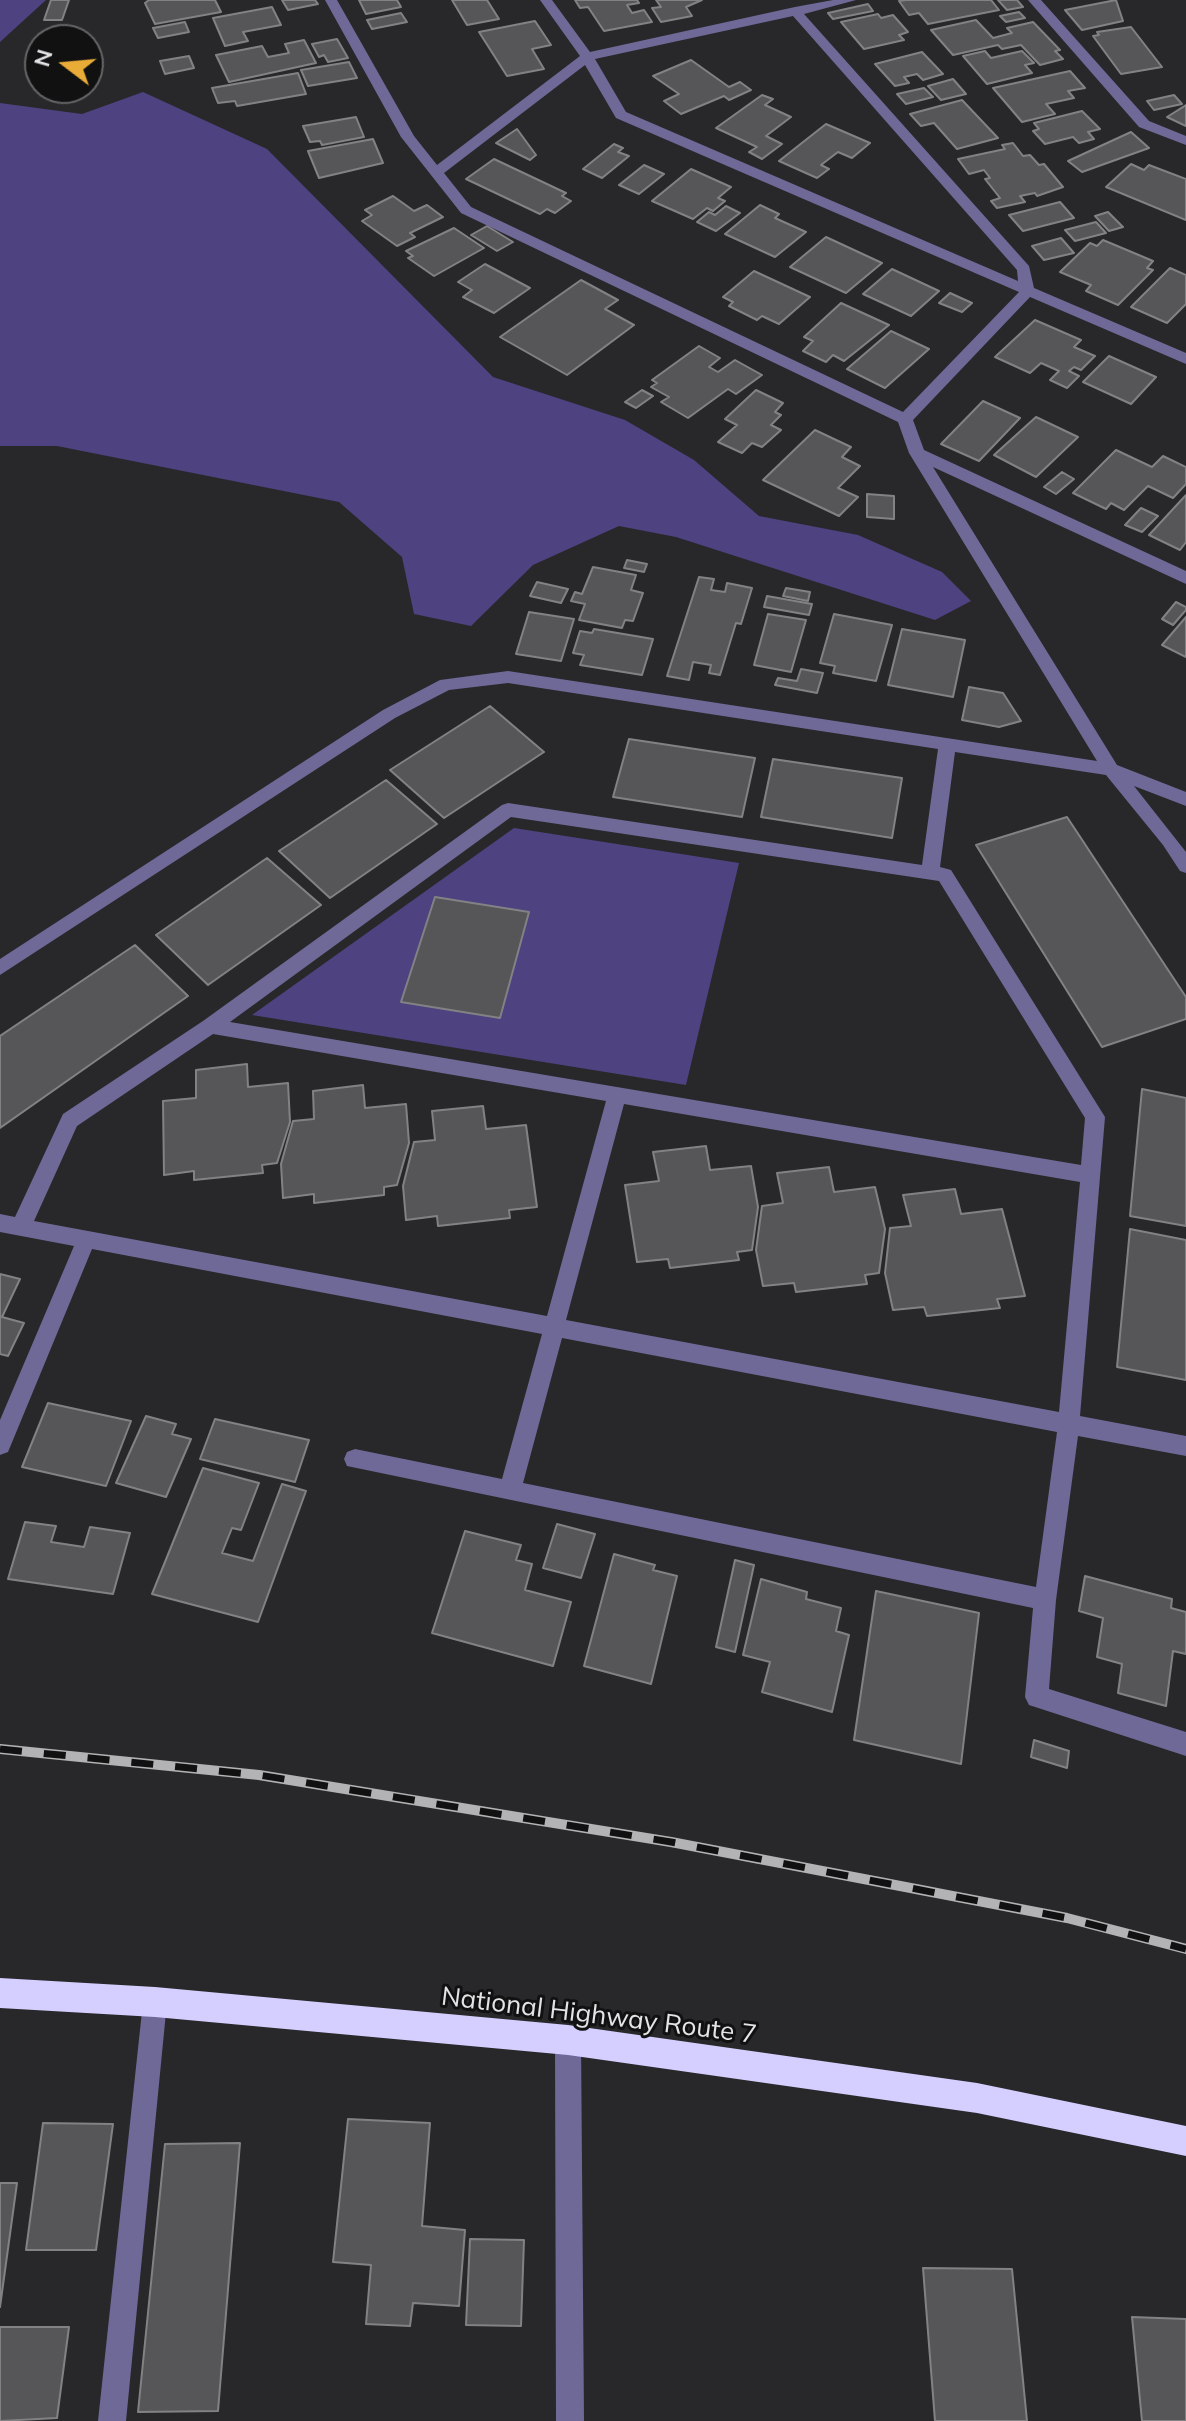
<!DOCTYPE html>
<html>
<head>
<meta charset="utf-8">
<style>
	body { margin:0 }
	#map { position:relative; width:1186px; height:2421px; overflow:hidden; background:#28282a; font-family:Mulish,sans-serif }
	canvas { display:block }
	.north { position:absolute; left:24px; top:24px; width:80px; height:80px; box-sizing:border-box; background:#111112; border:2px solid #656567; border-radius:50%; rotate:286deg; font-size:22px; font-weight:700; line-height:32px; text-align:center; color:#e4e4e6 }
	.north::after { content:''; display:block; margin:auto; width:28px; height:36px; background:#e8ac37; clip-path:polygon(50% 0,100% 100%,50% 72%,0 100%) }
</style>
</head>
<body>
<div id="map">
<canvas width="1186" height="2421"></canvas>
<div class="north">N</div>
</div>
<script>
const context = document.querySelector('canvas').getContext('2d');
context.lineJoin = 'round';
function fillPath(path, color) { context.fillStyle = color; context.fill(path, 'evenodd'); }
function strokePath(path, color, width, dash) { context.strokeStyle = color; context.lineWidth = width; context.lineCap = dash ? 'butt' : 'round'; context.setLineDash(dash || []); context.stroke(path); }
function label(font, color, halo, rows, align = 'center') {
  context.font = font + ' Mulish,sans-serif'; context.lineWidth = 6; context.setLineDash([]); context.textBaseline = 'middle'; context.strokeStyle = halo; context.fillStyle = color; for (const [text, x, y, turn = 0] of rows) {
    context.save(); context.translate(x, y); context.rotate((+turn || 0) * Math.PI / 180); context.textAlign = isNaN(turn) ? turn : align; if (halo) context.strokeText(text, 0, 0); context.fillText(text, 0, 0); context.restore();
  }
}
const green = new Path2D(`
	M0 0H46L0 42Z
	M143 92 267 149 493 377 625 420 694 460 759 516 858 535 942 572 971 601 935 620 676 537 619 526 533 565 471 626 414 614 402 557 339 502 57 446H0V103L82 114Z
	M514 828 739 863 686 1085 252 1015Z`);
const building = new Path2D(`
	M51 0H69L62 20H44Z
	M149 0H215L221 12 155 24 145 3Z
	M282 0H315L318 4 288 10Z
	M359 0H397L401 7 366 14Z
	M452 0H487L499 19 467 25Z
	M575 0H637L639 3 627 5 632 13 644 10 652 22 604 31 588 7 580 8Z
	M656 0H702L686 7 692 16 661 22 652 8 661 7Z
	M906 0H991L999 10 928 24 919 13 909 15 899 1Z
	M998 0H1017L1023 7 1007 10Z
	M1116 0 1123 21 1082 30 1065 10Z
	M868 4 873 11 833 19 828 13Z
	M272 7 281 25 243 32 248 41 225 46 213 18Z
	M1019 12 1025 18 1006 22 1000 16Z
	M401 13 407 22 372 29 367 20Z
	M878 14 881 18 893 15 908 32 899 35 904 40 864 49 841 22Z
	M976 20 993 38 1012 33 1007 28 1033 22 1060 50 1055 51 1063 59 1040 65 1021 45 1002 49 998 45 953 55 931 30Z
	M535 21 551 45 532 49 544 69 507 76 479 32Z
	M185 22 189 32 158 38 153 28Z
	M1131 27 1162 67 1121 74 1093 36 1099 35 1097 32Z
	M337 39 348 58 328 62 324 55 319 57 312 44Z
	M304 40 316 63 229 82 216 55 262 46 268 57 289 53 285 44Z
	M985 51 991 58 1022 51 1034 63 1025 65 1032 73 987 84 963 56Z
	M922 52 943 74 923 80 917 74 904 77 909 83 895 86 875 64Z
	M189 56 194 68 165 74 160 61Z
	M691 60 729 87 740 82 751 90 729 100 724 96 681 114 664 101 679 94 653 76Z
	M349 62 357 78 308 86 301 70Z
	M1070 71 1085 88 1068 91 1074 98 1046 104 1055 114 1022 122 993 88Z
	M298 73 306 94 237 106 235 101 218 103 212 88Z
	M953 79 966 94 941 100 928 86Z
	M924 88 933 97 906 104 897 94Z
	M762 95 773 99 765 105 791 117 766 136 782 144 762 159 749 152 757 147 716 128Z
	M1174 95 1182 104 1154 110 1147 101Z
	M962 100 998 138 957 149 934 123 921 126 910 114Z
	M1186 105V126L1167 117Z
	M1082 111 1100 129 1088 132 1094 139 1079 143 1073 137 1045 144 1033 131 1039 129 1034 123Z
	M356 117 364 137 322 145 320 141 310 142 303 126Z
	M826 124 870 143 852 158 838 152 821 165 829 169 817 178 779 161Z
	M517 129 536 155 530 160 496 143Z
	M1131 132 1149 148 1082 172 1068 161Z
	M373 139 383 163 319 178 308 151Z
	M1013 143 1023 156 1030 155 1039 165 1044 164 1063 187 1037 196 1035 193 1020 196 1025 202 997 208 991 201 1000 198 985 179 990 178 984 170 969 174 958 159 1005 149 1002 145Z
	M614 144 623 148 618 152 629 156 602 178 583 169Z
	M494 159 566 193 562 196 571 201 555 213 547 209 540 214 466 179Z
	M1131 164 1144 170 1149 165 1186 179V220L1106 187Z
	M644 165 664 174 639 194 619 185Z
	M691 169 731 187 718 198 725 201 713 211 707 208 693 219 652 201Z
	M393 196 414 211 427 205 443 217 410 233 415 237 397 246 362 221 372 215 365 210Z
	M1060 202 1074 218 1023 231 1009 215Z
	M760 205 779 214 775 218 806 232 775 257 725 234Z
	M726 206 740 213 716 231 697 222 709 212 715 215Z
	M1108 212 1123 227 1109 231 1095 216Z
	M1096 222 1106 233 1075 241 1065 230Z
	M487 226 513 242 497 251 471 235Z
	M454 228 484 248 434 276 408 258 413 256 406 251Z
	M826 237 882 263 846 293 790 267Z
	M1061 238 1074 253 1044 260 1032 246Z
	M1103 240 1153 261 1147 268 1153 270 1118 305 1086 291 1091 285 1060 272 1090 243 1097 246Z
	M485 264 530 288 494 313 463 297 472 290 458 282Z
	M1170 268 1186 275V304L1167 323 1131 307Z
	M892 269 939 291 911 316 863 294Z
	M754 271 810 297 779 324 762 316 757 320 729 306 733 302 723 297Z
	M581 280 618 300 605 309 634 325 567 375 500 337Z
	M950 293 972 303 962 312 939 303Z
	M841 303 889 325 844 361 833 355 826 362 803 351 813 341 804 337Z
	M1035 320 1081 340 1074 347 1095 356 1081 370 1074 367 1069 371 1079 376 1067 388 1050 380 1059 371 1041 363 1030 373 995 357Z
	M891 331 929 349 885 388 847 369Z
	M699 346 720 358 709 367 718 372 735 360 762 375 736 394 728 389 688 418 661 402 669 397 651 387 657 383 652 380Z
	M1109 356 1156 377 1131 404 1083 382Z
	M642 390 653 396 636 408 625 402Z
	M756 390 783 403 775 412 781 415 771 425 781 430 762 447 752 443 742 453 718 442 737 425 725 419Z
	M983 401 1020 418 979 461 941 444Z
	M1036 417 1078 437 1036 477 994 455Z
	M815 430 851 447 842 457 860 466 838 488 858 497 839 516 763 480Z
	M1116 450 1152 467 1163 456 1186 467V484L1173 498 1148 486 1124 510 1111 503 1106 509 1073 493Z
	M1062 472 1074 479 1056 494 1044 487Z
	M867 494 894 496V519L867 517Z
	M1186 495V542L1180 550 1149 535Z
	M1141 508 1158 516 1142 532 1125 525Z
	M627 560 647 564 644 572 624 568Z
	M593 567 636 575 631 590 643 593 633 621 625 620 622 628 579 620 585 604 571 601 575 592 582 594Z
	M699 577 714 579 711 590 725 592 727 583 752 588 741 624 736 623 720 675 709 673 711 665 693 662 689 680 667 676Z
	M537 582 568 589 561 603 530 596Z
	M786 588 810 592 808 601 783 596Z
	M767 596 812 604 809 615 764 607Z
	M1176 602 1186 607V610L1173 625 1162 619Z
	M529 612 574 619 561 661 516 654Z
	M768 614 806 620 791 672 754 665Z
	M834 614 892 625 876 681 833 673 835 666 820 663Z
	M1186 617V657L1162 645Z
	M594 629 653 639 642 675 580 665 584 655 573 653 580 631 592 633Z
	M902 629 965 640 953 697 888 685Z
	M801 669 823 673 817 693 775 685 778 678 797 681Z
	M969 687 1003 693 1021 721 999 727 962 720Z
	M490 706 544 752 444 818 390 770Z
	M629 739 755 758 742 817 613 797Z
	M773 759 902 778 892 838 761 817Z
	M386 780 437 824 330 898 279 851Z
	M1067 817 1186 997V1019L1102 1047 976 845Z
	M267 858 321 905 208 985 156 935Z
	M435 897 529 912 500 1018 401 1002Z
	M135 945 188 996 0 1128V1036Z
	M247 1064 248 1087 288 1083 290 1122 277 1163 262 1165 263 1173 194 1180V1171L164 1175 163 1101 196 1098V1070Z
	M363 1085 365 1108 406 1104 409 1143 397 1185 384 1187V1195L314 1203V1194L283 1198 281 1164 293 1121 314 1119 313 1091Z
	M1142 1089 1186 1098V1226L1130 1216Z
	M483 1106 486 1129 526 1125 537 1207 509 1210 510 1218 438 1226 437 1216 406 1220 403 1186 414 1142 435 1140 432 1111Z
	M706 1146 710 1170 751 1166 758 1207 752 1250 737 1252 739 1260 670 1268 668 1259 637 1262 625 1185 659 1181 653 1152Z
	M829 1167 834 1192 875 1187 885 1229 879 1273 865 1275 867 1284 796 1292 794 1283 763 1286 756 1250 762 1206 783 1203 777 1173Z
	M955 1189 961 1214 1002 1209 1025 1296 997 1299 1000 1308 927 1316 924 1307 893 1310 885 1273 890 1228 911 1226 903 1195Z
	M1130 1229 1186 1240V1380L1117 1367Z
	M0 1274 20 1279 2 1317 24 1323 8 1356 0 1354Z
	M48 1403 131 1421 106 1486 22 1467Z
	M146 1416 176 1424 172 1434 191 1439 166 1497 116 1483Z
	M215 1419 309 1440 295 1482 200 1459Z
	M203 1468 259 1483 241 1530 232 1528 222 1553 253 1561 282 1484 306 1491 258 1622 152 1594Z
	M25 1522 56 1526 51 1542 84 1547 90 1527 130 1533 113 1594 8 1579Z
	M557 1524 595 1534 581 1578 543 1568Z
	M465 1531 521 1545 516 1560 532 1564 525 1590 571 1602 553 1666 432 1633Z
	M614 1554 655 1565 653 1570 677 1576 651 1684 584 1666Z
	M735 1560 754 1565 735 1652 716 1647Z
	M1085 1576 1172 1599 1171 1608 1186 1612V1654L1173 1651 1166 1706 1118 1693 1122 1664 1097 1657 1103 1618 1079 1611Z
	M761 1579 807 1592 806 1599 841 1608 836 1631 849 1635 832 1712 762 1692 770 1662 743 1655Z
	M876 1591 979 1613 961 1764 854 1740Z
	M1034 1740 1069 1751 1067 1768 1031 1757Z
	M348 2119 430 2123 422 2226 465 2230 459 2306 413 2303 410 2326 366 2324 371 2265 333 2262Z
	M43 2123 113 2124 96 2250H26Z
	M240 2143 218 2411 138 2412 165 2144Z
	M0 2183H17L0 2307Z
	M470 2239 524 2240 521 2326 466 2325Z
	M923 2268 1012 2269 1027 2421H935Z
	M1132 2317 1186 2319V2421H1142Z
	M0 2327H69L57 2418 0 2421Z`);
const minor = new Path2D(`
	M325 0H337L414 136 437 165 580 56 540 0H552L590 52 795 7 833 0H856L804 14 1029 266 1034 288 1186 353V364L1030 297 913 420 924 450 1186 571V584L933 467 1117 765 1186 792V806L1134 786 1186 852V873L1180 871 1163 845 1106 775 955 752 940 867 951 870 1105 1117 1080 1416 1186 1436V1456L1078 1436 1056 1600 1049 1689 1186 1732V1756L1029 1705 1025 1697 1033 1608 347 1466 344 1459 347 1452 355 1449 502 1479 542 1334 92 1249 8 1452 0 1455V1420L74 1246 0 1232V1214L15 1217 63 1114 203 1021 502 805 508 803 922 865 938 749 508 683 449 690 395 718 0 975V959L383 710 440 680 508 671 1097 761 909 453 898 422 461 213 401 137ZM793 16 1017 270 1018 281 626 112 595 59ZM585 65 616 118 1019 292 903 412 471 207 444 173ZM511 817 939 881 1085 1118 1081 1165 230 1022ZM213 1034 606 1101 547 1316 34 1221 77 1126ZM624 1104 1080 1182 1059 1412 566 1320ZM562 1338 1057 1432 1036 1587 523 1483Z
	M1028 0H1041L1149 121 1186 136V145L1139 127Z
	M155 1990 164 1993 167 2002 126 2421H98L143 2002 146 1993Z
	M568 2027 577 2031 581 2040 584 2421H556L555 2040 559 2031Z`);
const highway = new Path2D(`
	M0 1978 155 1987 568 2025 977 2083 1186 2126V2156L977 2113 568 2055 155 2017 0 2008Z`);
const rail = new Path2D(`
	M0 1749 259 1775 671 1842 1067 1918 1186 1949`);
const nearStreetnames = [
	["National Highway Route 7",599,2016,7]
];
fillPath(green, '#4e4281');
fillPath(building, '#565659');
strokePath(building, '#828285', 2);
fillPath(minor, '#6f6998');
fillPath(highway, '#d4cffe');
strokePath(rail, '#b3b3b5', 10);
strokePath(rail, '#111112', 7, [22]);
label('26px', '#e4e4e6', '#111112', nearStreetnames);
</script>
</body>
</html>
